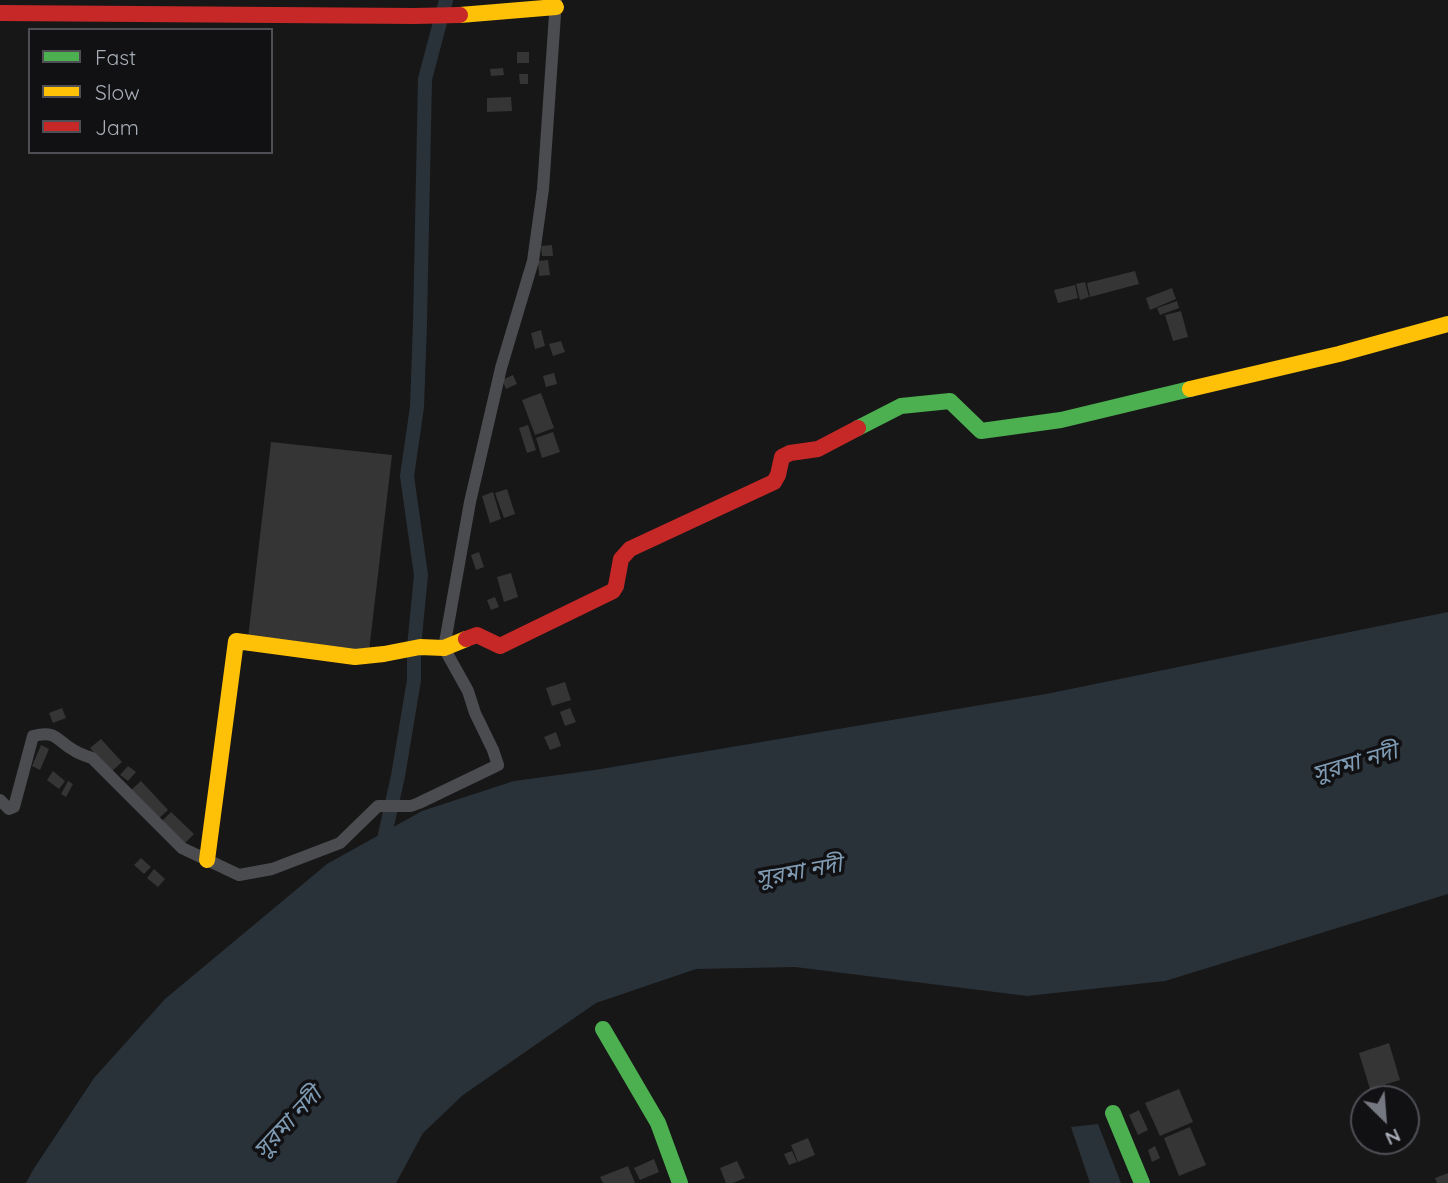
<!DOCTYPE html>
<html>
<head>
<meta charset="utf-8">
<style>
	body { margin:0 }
	#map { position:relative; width:1448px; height:1183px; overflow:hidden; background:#171717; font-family:Quicksand,sans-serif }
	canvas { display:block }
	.legend { position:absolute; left:28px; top:28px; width:245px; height:126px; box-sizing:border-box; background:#111113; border:2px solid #4d4f55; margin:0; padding:9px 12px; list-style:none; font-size:21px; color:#a8adb8 }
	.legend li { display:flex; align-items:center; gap:14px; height:35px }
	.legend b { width:35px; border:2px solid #4d4f55 }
	.north { position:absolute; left:1350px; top:1085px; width:70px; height:70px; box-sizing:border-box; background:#111113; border:2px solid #4d4f55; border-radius:50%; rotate:155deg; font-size:19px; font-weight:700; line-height:28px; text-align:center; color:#a8adb8 }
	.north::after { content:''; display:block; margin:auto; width:24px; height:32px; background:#757880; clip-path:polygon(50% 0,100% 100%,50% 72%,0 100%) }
</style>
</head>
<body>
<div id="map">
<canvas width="1448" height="1183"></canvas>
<ul class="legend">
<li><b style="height:9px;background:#4caf50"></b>Fast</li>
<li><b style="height:9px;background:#ffc107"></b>Slow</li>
<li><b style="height:9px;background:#c62828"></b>Jam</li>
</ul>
<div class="north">N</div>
</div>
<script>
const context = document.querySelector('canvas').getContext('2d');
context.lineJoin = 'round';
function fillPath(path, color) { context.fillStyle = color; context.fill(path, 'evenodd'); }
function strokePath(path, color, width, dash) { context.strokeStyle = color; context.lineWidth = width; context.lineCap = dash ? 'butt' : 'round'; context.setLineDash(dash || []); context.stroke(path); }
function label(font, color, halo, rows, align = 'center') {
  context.font = font + ' Quicksand,"Noto Sans Bengali",sans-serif'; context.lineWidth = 7; context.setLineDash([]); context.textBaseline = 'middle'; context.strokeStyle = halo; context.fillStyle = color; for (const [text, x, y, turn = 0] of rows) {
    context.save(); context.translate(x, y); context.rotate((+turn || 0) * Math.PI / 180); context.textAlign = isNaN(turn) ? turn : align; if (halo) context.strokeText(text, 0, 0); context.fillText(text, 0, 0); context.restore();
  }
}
const water = new Path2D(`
	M1448 612V894L1165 981 1027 996 795 967 696 969 596 1003 463 1095 423 1133 396 1183H26L33 1170 94 1078 165 999 327 864 422 811 514 781 595 770 1046 694Z
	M1098 1124 1121 1183H1090L1071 1127Z`);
const canal = new Path2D(`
	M382 848 398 776 414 680V647L421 575 407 476 417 407 420 323 425 79 446 0`);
const building = new Path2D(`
	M517 52H529V63H517Z
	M503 68 504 75 491 76 490 69Z
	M519 74H528V84H520Z
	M511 97 512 111 487 112V98Z
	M552 245 553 256H542L541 246Z
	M548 260 550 275 539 276 538 261Z
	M1135 271 1139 284 1090 297 1087 283Z
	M1085 282 1089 297 1080 300 1076 284Z
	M1075 285 1078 298 1058 303 1054 290Z
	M1172 288 1176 299 1150 310 1146 298Z
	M1177 301 1179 308 1160 315 1157 308Z
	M1181 311 1188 337 1173 341 1165 315Z
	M541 330 545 346 535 349 531 333Z
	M561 341 565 352 553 356 549 344Z
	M554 373 557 384 546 387 543 376Z
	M513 375 517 384 506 389 502 380Z
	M541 393 554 428 535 435 522 400Z
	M528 425 536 450 527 453 519 428Z
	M553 432 560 452 542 458 536 438Z
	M271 442 392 455 369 651 248 638Z
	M507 489 515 514 504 518 495 493Z
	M493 492 501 519 490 523 482 496Z
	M479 552 484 567 476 570 471 555Z
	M511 573 518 597 504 602 497 577Z
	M495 597 499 607 491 610 487 600Z
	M565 682 571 700 552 706 546 688Z
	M62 708 66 718 53 723 49 713Z
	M570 708 576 722 565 726 560 712Z
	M556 732 561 746 550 750 544 737Z
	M101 739 122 762 111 772 90 748Z
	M41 745 49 749 40 770 32 766Z
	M128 766 136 772 128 781 120 775Z
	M53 771 65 781 59 789 47 780Z
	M68 781 73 784 66 797 61 794Z
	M141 781 168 810 157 820 130 791Z
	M171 812 194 834 184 844 162 821Z
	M141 858 151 867 144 874 134 865Z
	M154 869 165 879 158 887 147 878Z
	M1389 1043 1400 1080 1370 1089 1359 1053Z
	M1179 1089 1193 1122 1160 1136 1145 1103Z
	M1139 1110 1148 1130 1138 1135 1129 1115Z
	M1190 1127 1206 1165 1179 1176 1164 1138Z
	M808 1138 815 1155 798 1162 791 1145Z
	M1155 1146 1160 1158 1152 1162 1148 1150Z
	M792 1151 797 1162 789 1165 784 1154Z
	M654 1159 659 1172 640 1180 634 1168Z
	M737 1161 745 1178 733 1183H726L720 1168Z
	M628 1166 635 1183H603L600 1177Z
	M1448 1173V1183H1437L1435 1178Z`);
const street = new Path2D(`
	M0 800 9 809 14 807 33 736C58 730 56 741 75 751 80 754 86 756 92 758L182 848 239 875 272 869 340 843 378 806H411L419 803 498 765 493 750 475 713 468 691 444 648 470 502 501 368 533 261 543 189 556 0`);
const fast = new Path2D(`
	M858 428 901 406 950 401 981 431 1061 420 1190 389
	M603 1029 658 1123 680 1183
	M1113 1113 1142 1183`);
const slow = new Path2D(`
	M460 15 556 7
	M1190 389 1339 354 1448 324
	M207 860 236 641 355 657 384 654 420 647 444 648 466 639`);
const jam = new Path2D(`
	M0 13 414 16 460 15
	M466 639 477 635 500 646 613 591 616 586 621 559 630 549 774 482 778 475 782 457 790 453 818 449 858 428`);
const waterNames = [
	["সুরমা নদী",1355,763,-16],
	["সুরমা নদী",799,872,-10],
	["সুরমা নদী",288,1123,-47]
];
fillPath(water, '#2a3239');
strokePath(canal, '#2a3239', 14);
fillPath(building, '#353536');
strokePath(street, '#4b4c50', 12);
strokePath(fast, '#4caf50', 16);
strokePath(slow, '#ffc107', 16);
strokePath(jam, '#c62828', 16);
label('italic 23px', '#7f9bb3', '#111113', waterNames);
</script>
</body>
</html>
